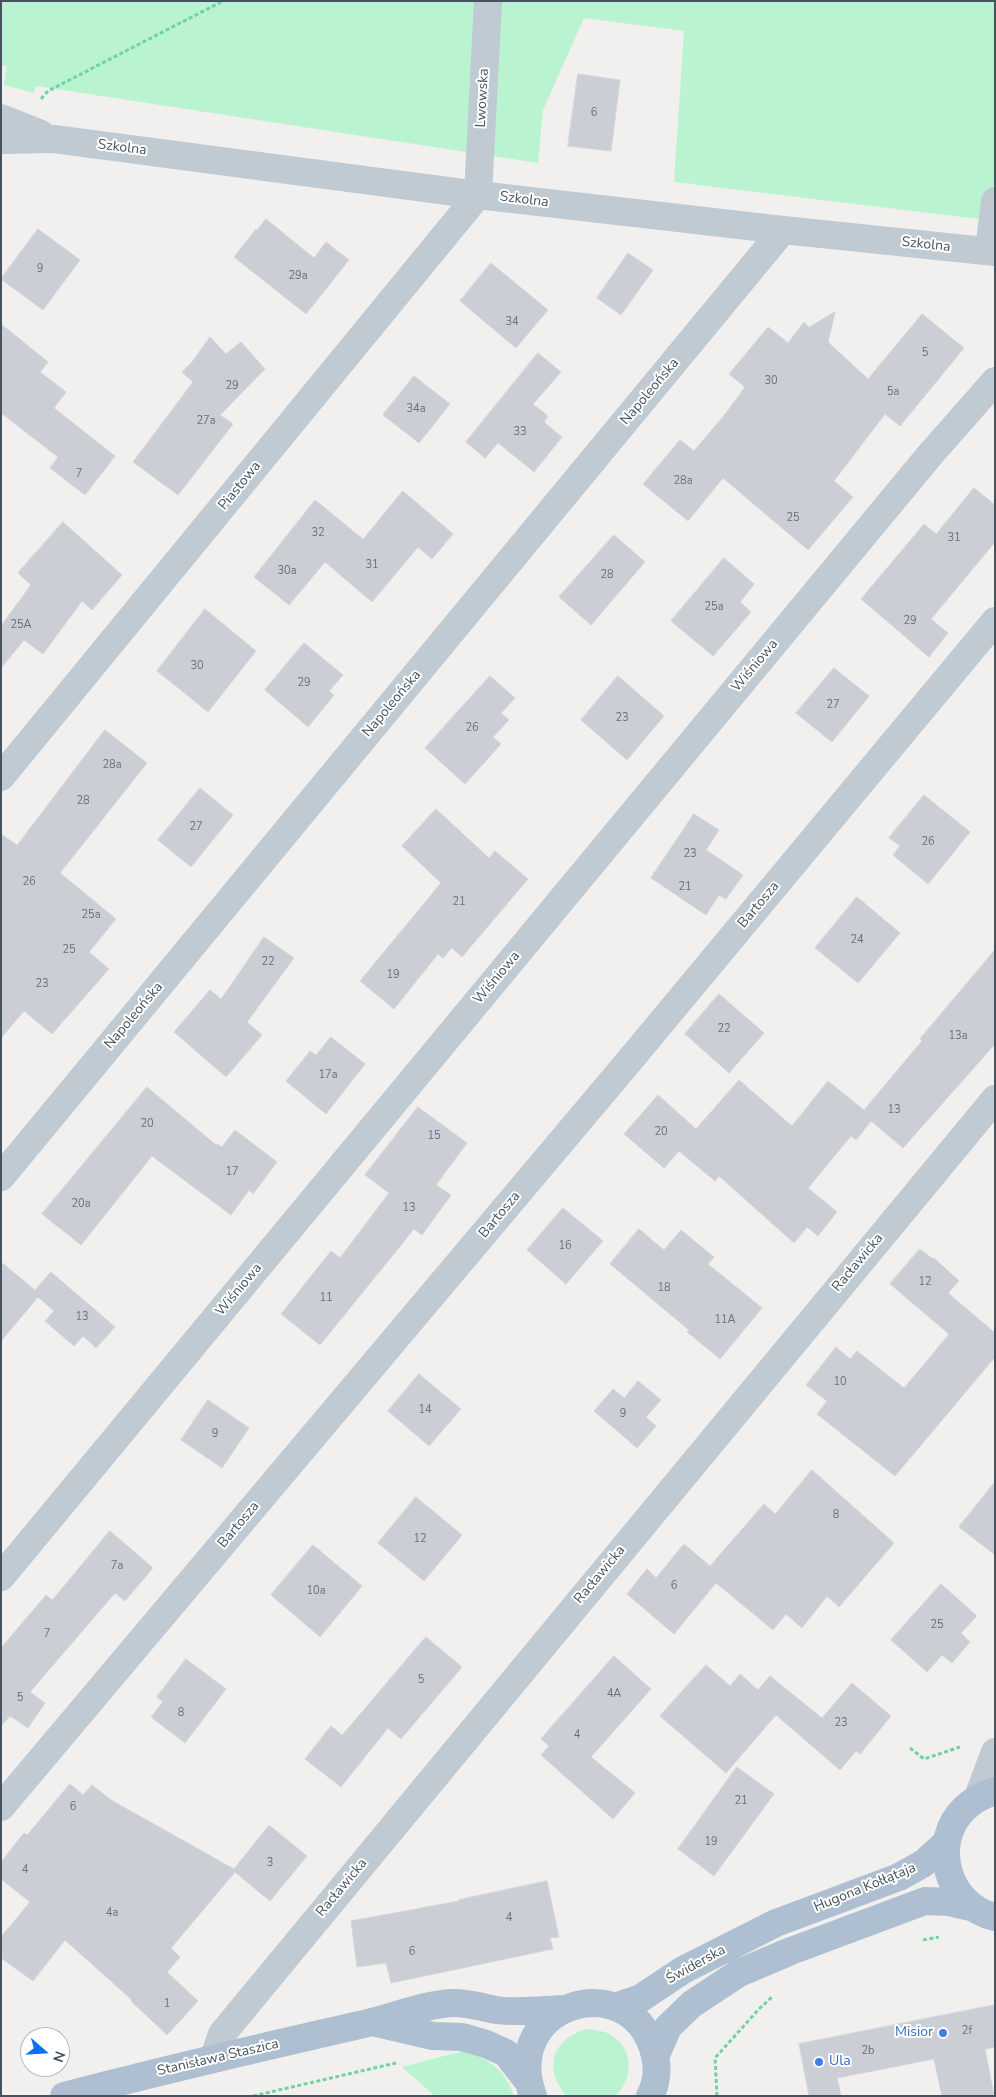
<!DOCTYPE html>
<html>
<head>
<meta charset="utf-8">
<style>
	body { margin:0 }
	#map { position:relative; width:996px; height:2097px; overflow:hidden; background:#f2efef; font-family:"Nunito Sans",sans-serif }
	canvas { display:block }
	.frame { position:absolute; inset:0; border:2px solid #46535e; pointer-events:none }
	.north { position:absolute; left:20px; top:2027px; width:50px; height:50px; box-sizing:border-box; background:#fff; border:1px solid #b5babf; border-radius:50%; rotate:109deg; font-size:14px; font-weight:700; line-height:20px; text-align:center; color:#46535e }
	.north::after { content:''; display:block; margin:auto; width:18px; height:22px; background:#0b71f0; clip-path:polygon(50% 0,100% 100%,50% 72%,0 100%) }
</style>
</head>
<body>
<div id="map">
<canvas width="996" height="2097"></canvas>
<div class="frame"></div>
<div class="north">N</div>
</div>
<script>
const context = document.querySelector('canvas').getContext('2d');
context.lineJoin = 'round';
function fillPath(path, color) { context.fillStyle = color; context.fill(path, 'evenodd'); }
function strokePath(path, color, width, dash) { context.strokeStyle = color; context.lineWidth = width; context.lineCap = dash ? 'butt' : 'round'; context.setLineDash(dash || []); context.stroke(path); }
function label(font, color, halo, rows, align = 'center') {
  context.font = font + ' "Nunito Sans",sans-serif'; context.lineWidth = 4; context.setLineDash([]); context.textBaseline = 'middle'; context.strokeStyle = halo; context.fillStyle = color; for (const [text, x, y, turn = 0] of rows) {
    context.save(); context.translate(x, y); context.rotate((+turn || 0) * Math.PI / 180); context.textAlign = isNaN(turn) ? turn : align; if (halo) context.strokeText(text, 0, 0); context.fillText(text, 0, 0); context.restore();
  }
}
const green = new Path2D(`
	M1 1H995V221L674 182 684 31 584 18 543 110 538 163 36 86 34 93 4 85 7 66 1 65Z
	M587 2029C597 2030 606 2031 614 2037 634 2051 633 2081 615 2096H566C543 2067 552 2039 587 2029Z
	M467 2050C492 2063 504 2068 514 2096H435L402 2067Z`);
const building = new Path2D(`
	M578 74 620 80 611 151 568 146Z
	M266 219 314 258 326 242 349 260 306 314 234 257 256 229 257 230Z
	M38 229 80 260 43 310 1 279Z
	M628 253 653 270 621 315 597 298Z
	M491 263 548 310 516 348 460 301Z
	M835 312 828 342 868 379 922 314 964 348 900 426 885 414 834 481 853 497 808 550 723 478 688 521 643 484 680 440 694 451 726 413 745 387 729 374 768 327 788 343 804 322 809 327Z
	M1 324 48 362 40 372 66 392 54 408 115 456 85 495 50 468 58 457 1 413Z
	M210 337 226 354 241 342 265 369 220 415 233 424 178 495 133 462 193 382 182 372 192 362Z
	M538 353 561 372 533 404 548 416 544 422 562 437 534 472 498 443 485 458 466 442Z
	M414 376 450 404 419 443 383 415Z
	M974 488 995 505V542L931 619 948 633 929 657 861 599 924 524 936 534Z
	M403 491 453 534 432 559 418 547 372 602 325 562 289 605 254 577 315 500 363 539Z
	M63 522 122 575 92 610 82 601 43 654 24 640 1 668V626L31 585 18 573Z
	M614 535 645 562 591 625 559 597Z
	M724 558 754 584 740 602 751 612 713 656 671 621Z
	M205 609 256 651 208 712 157 671Z
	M304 643 343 675 329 691 334 695 308 727 265 690Z
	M834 668 869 696 832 742 796 713Z
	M490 676 515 698 501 713 509 720 493 737 501 744 465 784 425 748Z
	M618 676 664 716 627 760 581 720Z
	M105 730 147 763 60 873 116 919 89 952 109 969 52 1034 24 1011 1 1038V834L17 845Z
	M200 788 233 815 191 867 158 840Z
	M924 795 970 832 928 884 893 855 900 846 889 838Z
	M436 809 489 858 495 851 528 879 462 957 452 948 443 958 438 954 394 1009 360 981 441 883 402 846Z
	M694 814 719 830 706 850 743 875 726 899 719 895 706 915 651 878Z
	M857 897 900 933 858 983 815 948Z
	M264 937 294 958 247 1022 262 1035 226 1077 174 1032 210 990 221 999Z
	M995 950V1044L903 1148 871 1121 856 1140 851 1136 808 1188 837 1212 818 1236 807 1227 794 1243 719 1176 715 1181 679 1151 664 1168 624 1134 658 1095 696 1129 739 1080 792 1126 828 1081 864 1110 922 1041 920 1039Z
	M719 994 764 1033 729 1073 685 1034Z
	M331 1037 365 1064 326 1114 286 1081 310 1051 316 1055Z
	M147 1087 216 1145 217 1144 222 1147 235 1130 277 1162 253 1194 249 1190 231 1215 152 1156 81 1245 42 1214Z
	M418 1107 467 1143 436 1185 451 1195 422 1235 414 1229 320 1345 281 1314 331 1251 340 1258 389 1193 365 1175Z
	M563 1208 603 1241 566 1284 527 1250Z
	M639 1229 664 1250 681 1230 714 1257 708 1264 762 1308 720 1359 687 1332 689 1330 610 1264Z
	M920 1249 933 1259 934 1258 959 1281 948 1293 995 1333V1357L895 1476 817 1414 827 1401 806 1385 836 1347 850 1359 857 1351 904 1388 931 1356 949 1334 890 1284Z
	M1 1262 35 1290 51 1272 115 1327 96 1348 83 1336 74 1346 45 1321 54 1311 38 1297 1 1341Z
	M419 1374 461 1409 429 1446 388 1411Z
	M638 1381 661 1400 646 1417 656 1426 637 1448 594 1411 613 1389 624 1398Z
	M208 1400 249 1428 222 1468 181 1440Z
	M812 1470 894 1543 839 1607 827 1596 802 1628 786 1614 773 1630 716 1583 674 1634 627 1594 647 1569 656 1578 684 1544 710 1566 764 1504 775 1514Z
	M995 1482V1555L959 1527Z
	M416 1497 462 1535 424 1581 378 1543Z
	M110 1531 153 1568 125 1601 115 1593 30 1692 45 1703 28 1728 10 1716 1 1726V1648L46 1595 52 1600Z
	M313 1545 362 1586 320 1637 271 1595Z
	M941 1584 977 1616 961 1633 970 1642 952 1663 942 1655 927 1672 891 1640Z
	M426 1637 462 1667 401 1739 388 1728 341 1787 305 1759 331 1726 342 1735Z
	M614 1656 651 1689 591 1757 635 1793 613 1819 541 1755 549 1746 541 1739Z
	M186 1659 226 1689 185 1743 151 1717 163 1702 157 1697Z
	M706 1665 730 1686 740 1674 758 1690 770 1676 822 1718 852 1683 891 1716 860 1754 856 1751 840 1770 776 1715 726 1773 660 1716Z
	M737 1767 774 1794 714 1876 678 1849Z
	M70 1784 83 1795 92 1785 111 1800 234 1869 269 1825 307 1856 270 1901 235 1872 171 1948 180 1957 167 1972 198 2001 167 2035 131 2001 132 2000 65 1940 33 1981 1 1958V1937L30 1902 1 1879V1862L24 1833 27 1835Z
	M547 1881 559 1937 550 1938 553 1949 391 1983 386 1963 357 1967 351 1921 459 1901V1900Z
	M995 2005V2047L985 2049 994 2096H942L934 2059 837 2078 841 2096H809L799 2044Z`);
const path = new Path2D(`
	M41 99 48 91 223 1
	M910 1748 924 1759 960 1747
	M923 1940 939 1937
	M253 2096 396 2063
	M717 2096 715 2058 759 2009 772 1997`);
const minor = new Path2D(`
	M1 118 41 134
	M1 140 54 139 478 195 783 230 995 252
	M478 195 488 1
	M989 251 995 201
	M1 777 478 195
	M1 1177 783 230
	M1 1577 929 456 995 381
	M978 1797 995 1752
	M1 1807 630 1060 995 621
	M214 2057 222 2034 995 1099`);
const major = new Path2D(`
	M995 1791C983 1795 974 1799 965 1808 929 1842 947 1906 995 1917
	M615 2007 641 1998 683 1970 776 1923 899 1877 924 1863 947 1842
	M377 2023 433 2036 462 2037 486 2044 506 2053 527 2080
	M656 2055 668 2027 692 2004 739 1973 791 1951 925 1901 949 1902 971 1907
	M64 2096C161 2071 258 2048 355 2026 387 2020 419 2005 451 2003 467 2002 480 2007 496 2010 518 2013 541 2010 564 2009
	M533 2096C500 2005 626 1966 653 2048 658 2063 658 2081 650 2096`);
const markers = [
	[943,2033,5,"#3f7fe0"],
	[819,2062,5,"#3f7fe0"]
];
const numberNames = [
	["6",594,113],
	["9",40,269],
	["29a",298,276],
	["34",512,322],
	["5",925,353],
	["30",771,381],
	["29",232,386],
	["5a",893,392],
	["34a",416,409],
	["27a",206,421],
	["33",520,432],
	["7",79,474],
	["28a",683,481],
	["25",793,518],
	["32",318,533],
	["31",954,538],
	["31",372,565],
	["30a",287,571],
	["28",607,575],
	["25a",714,607],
	["29",910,621],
	["25A",21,625],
	["30",197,666],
	["29",304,683],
	["27",833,705],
	["23",622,718],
	["26",472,728],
	["28a",112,765],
	["28",83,801],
	["27",196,827],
	["26",928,842],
	["23",690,854],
	["26",29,882],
	["21",685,887],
	["21",459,902],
	["25a",91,915],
	["24",857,940],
	["25",69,950],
	["22",268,962],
	["19",393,975],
	["23",42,984],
	["22",724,1029],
	["13a",958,1036],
	["17a",328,1075],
	["13",894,1110],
	["20",147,1124],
	["20",661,1132],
	["15",434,1136],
	["17",232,1172],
	["20a",81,1204],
	["13",409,1208],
	["16",565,1246],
	["12",925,1282],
	["18",664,1288],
	["11",326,1298],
	["13",82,1317],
	["11A",725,1320],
	["10",840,1382],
	["14",425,1410],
	["9",623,1414],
	["9",215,1434],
	["8",836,1515],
	["12",420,1539],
	["7a",117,1566],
	["6",674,1586],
	["10a",316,1591],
	["25",937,1625],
	["7",47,1634],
	["5",421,1680],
	["4A",614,1694],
	["5",20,1698],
	["8",181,1713],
	["23",841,1723],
	["4",577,1735],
	["21",741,1801],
	["6",73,1807],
	["19",711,1842],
	["3",270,1863],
	["4",25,1870],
	["4a",112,1913],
	["4",509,1918],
	["6",412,1952],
	["1",167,2004],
	["2f",967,2031],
	["2b",868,2051]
];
const streetNames = [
	["Lwowska",483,98,-87],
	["Szkolna",122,148,7],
	["Szkolna",524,200,7],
	["Szkolna",926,245,6],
	["Napoleońska",650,392,-50],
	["Piastowa",240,486,-51],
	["Wiśniowa",755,666,-50],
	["Napoleońska",392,704,-50],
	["Bartosza",759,905,-50],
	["Wiśniowa",497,978,-50],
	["Napoleońska",134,1016,-50],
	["Bartosza",500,1215,-50],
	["Racławicka",858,1263,-50],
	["Wiśniowa",239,1290,-50],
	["Bartosza",239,1525,-50],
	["Racławicka",600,1575,-50],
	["Racławicka",342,1888,-50],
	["Hugona Kołłątaja",865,1888,-22],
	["Świderska",696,1965,-29],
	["Stanisława Staszica",218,2058,-13]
];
const shopNames = [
	["Misior",933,2033],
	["Ula",829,2062,"left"]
];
fillPath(green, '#baf3d0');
fillPath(building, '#cbced4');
strokePath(building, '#d3d5db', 1);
strokePath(path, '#70d3a1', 3, [4, 2.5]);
strokePath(minor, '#bfcad2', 28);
strokePath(major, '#adbfd0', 28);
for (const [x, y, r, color] of markers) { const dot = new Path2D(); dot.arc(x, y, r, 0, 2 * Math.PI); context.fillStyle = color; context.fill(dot); strokePath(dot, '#fff', 2); }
label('11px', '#67727c', null, numberNames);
label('14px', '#46535e', '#fff', streetNames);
label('14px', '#366cbe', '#fff', shopNames, 'right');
</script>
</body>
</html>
